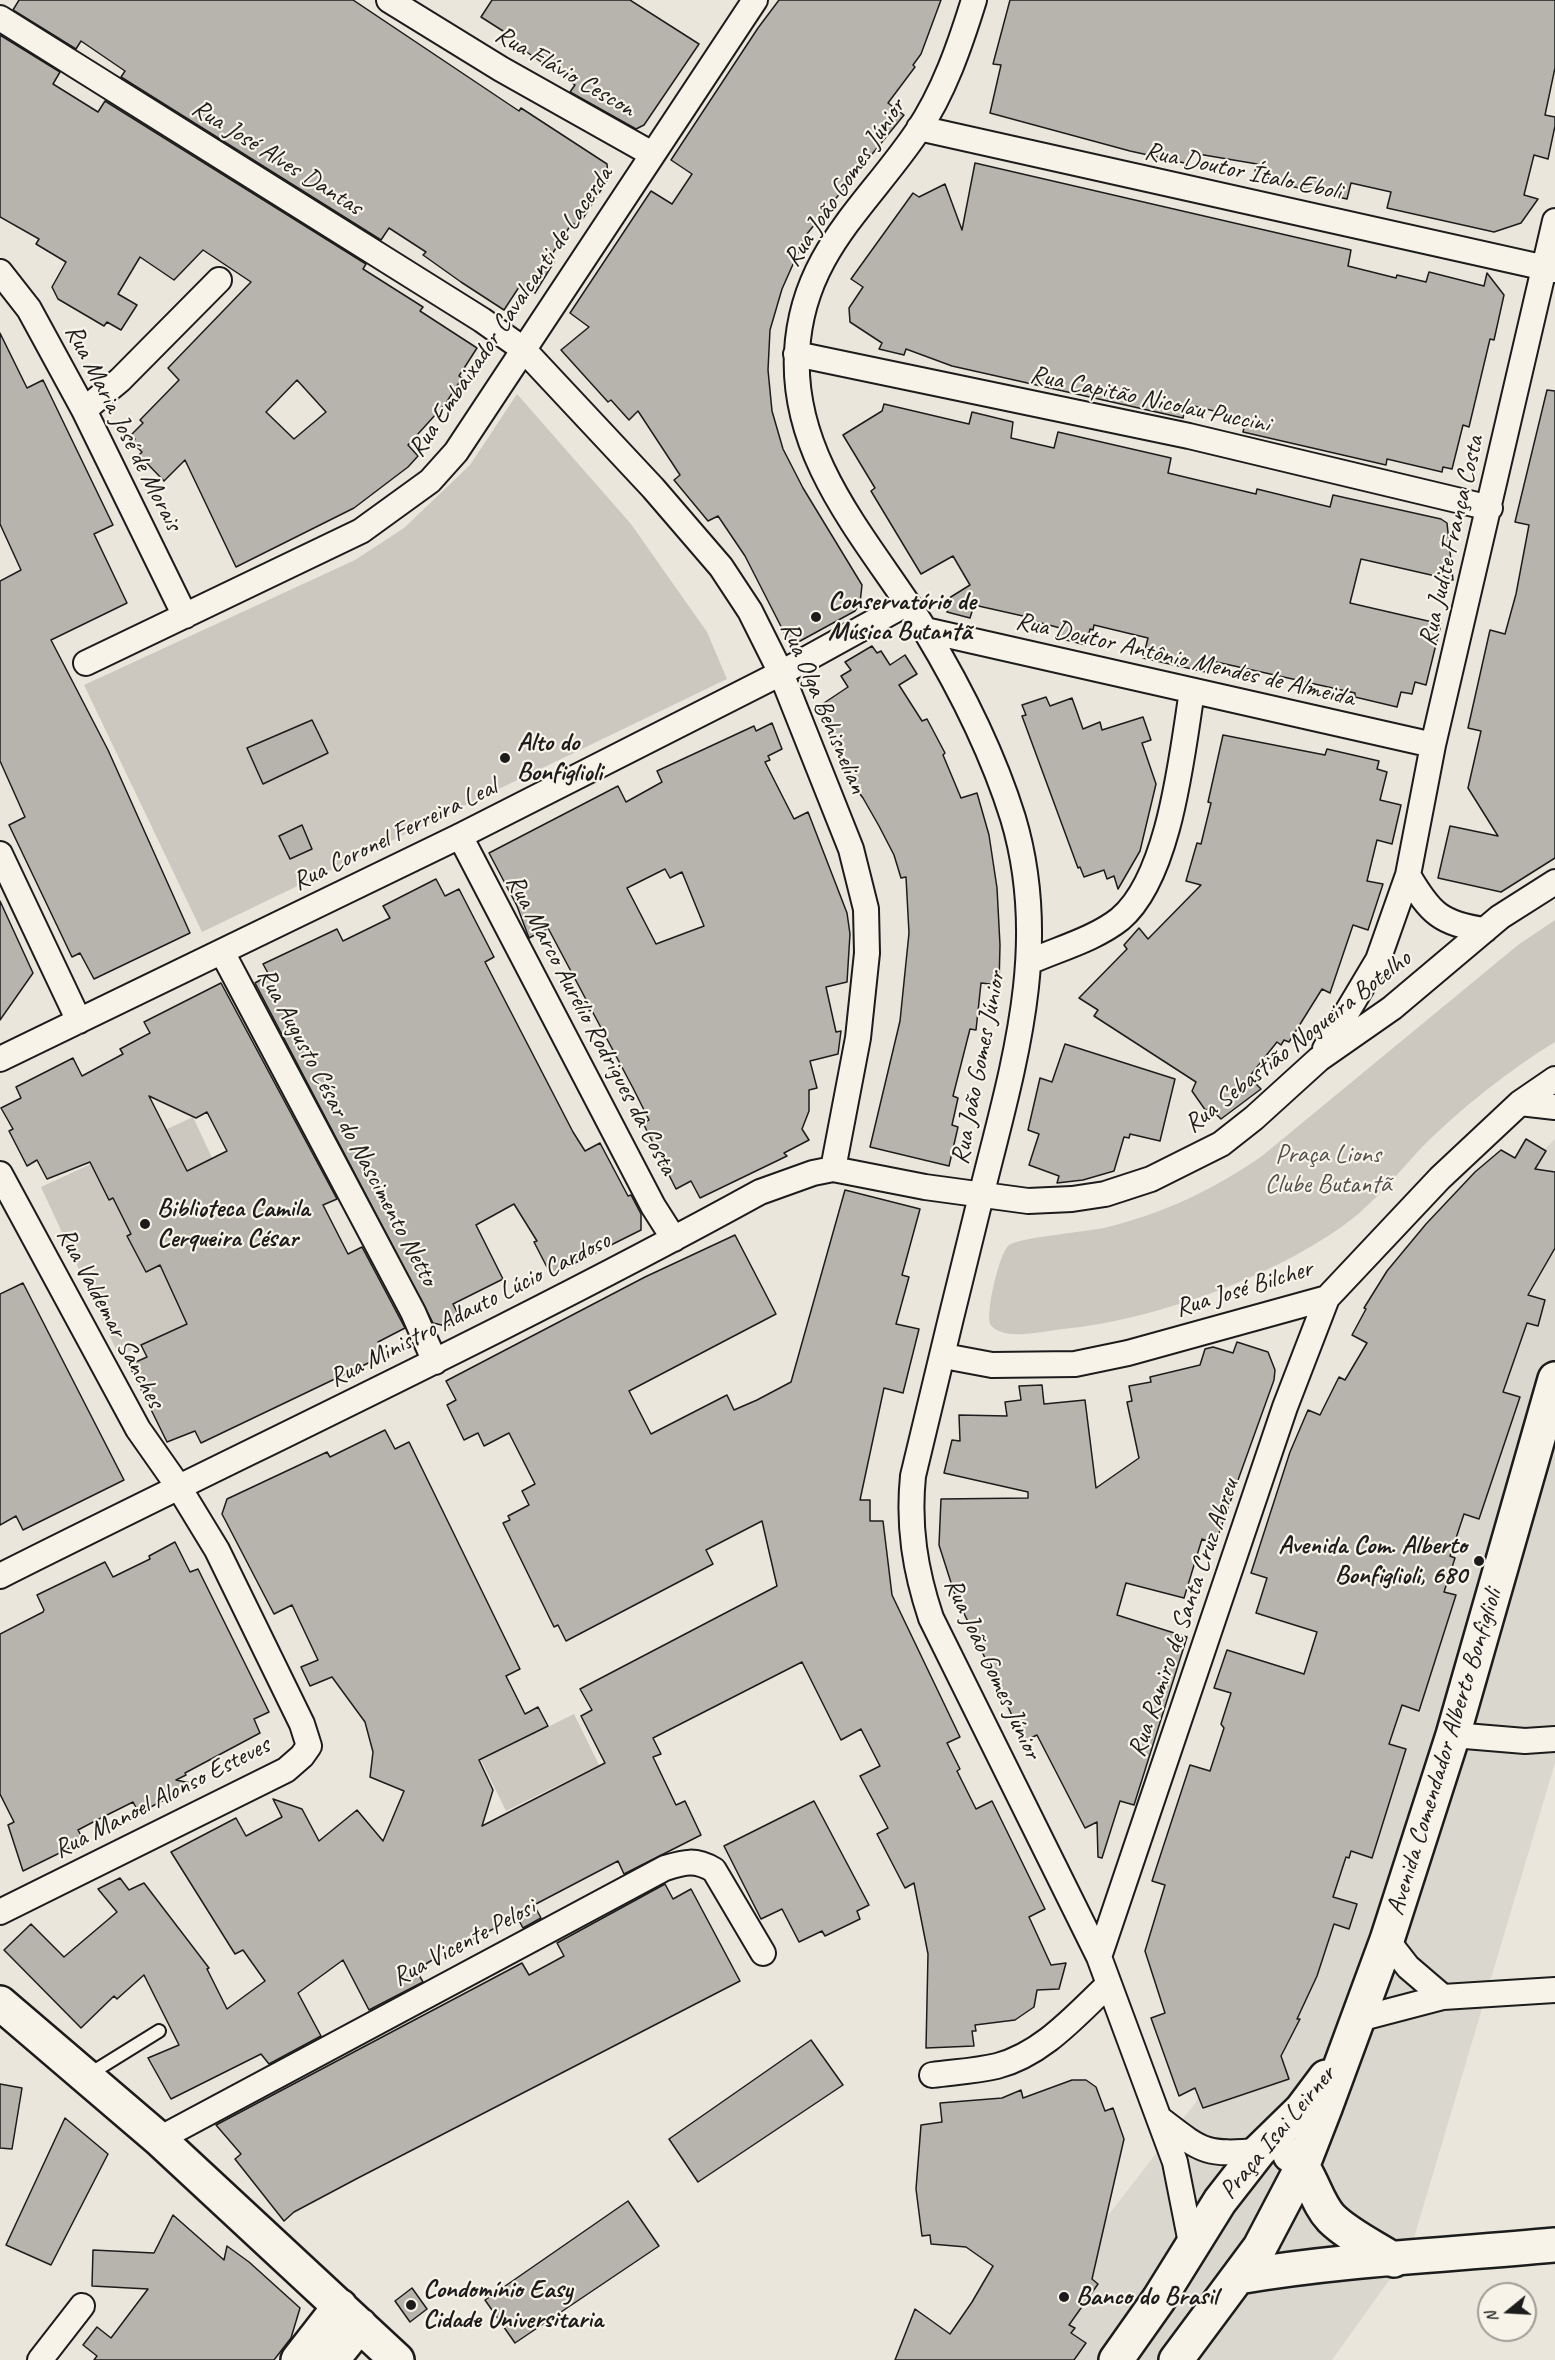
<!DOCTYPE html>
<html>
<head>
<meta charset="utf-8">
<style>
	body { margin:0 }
	#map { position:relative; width:1555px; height:2360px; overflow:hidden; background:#eae6dc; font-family:Caveat,sans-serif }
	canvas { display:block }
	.north { position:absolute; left:1477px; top:2282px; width:60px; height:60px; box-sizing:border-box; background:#f7f3e8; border:2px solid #9f9d96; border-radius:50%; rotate:252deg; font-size:16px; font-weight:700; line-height:24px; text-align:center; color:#1c1c1c }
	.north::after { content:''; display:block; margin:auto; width:21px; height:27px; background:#1c1c1c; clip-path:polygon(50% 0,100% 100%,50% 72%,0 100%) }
</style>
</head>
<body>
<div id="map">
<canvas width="1555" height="2360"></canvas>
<div class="north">N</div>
</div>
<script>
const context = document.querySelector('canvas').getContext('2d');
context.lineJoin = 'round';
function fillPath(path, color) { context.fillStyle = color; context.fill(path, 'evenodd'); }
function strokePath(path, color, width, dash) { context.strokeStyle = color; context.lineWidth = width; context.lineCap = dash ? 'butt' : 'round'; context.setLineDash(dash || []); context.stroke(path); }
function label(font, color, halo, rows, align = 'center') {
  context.font = font + ' Caveat,sans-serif'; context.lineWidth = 4.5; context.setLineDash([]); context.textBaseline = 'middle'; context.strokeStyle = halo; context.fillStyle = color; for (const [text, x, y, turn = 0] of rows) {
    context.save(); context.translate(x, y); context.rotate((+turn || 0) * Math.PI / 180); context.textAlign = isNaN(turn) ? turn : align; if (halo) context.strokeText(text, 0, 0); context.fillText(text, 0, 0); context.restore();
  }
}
const built = new Path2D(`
	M1555 1139V1763L1410 2251 1332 2360H996L1196 2102 1503 1189Z`);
const green = new Path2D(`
	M517 394 631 524 707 632 727 679 202 932 84 685 355 560 404 528 470 465Z
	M1555 920V1042C1508 1071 1465 1105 1426 1143 1403 1167 1383 1193 1357 1215 1284 1274 1156 1320 1063 1329 1043 1331 1003 1342 990 1324 986 1311 999 1253 1009 1245 1021 1237 1088 1232 1108 1227 1164 1213 1215 1189 1262 1156L1518 945Z
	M193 1117 256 1252 172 1291 187 1324 119 1356 41 1187Z
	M574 1714 599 1765 506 1811 481 1760Z`);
const building = new Path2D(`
	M19 0H353L519 111 521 108 607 164 608 179 578 226 572 223 549 259 554 262 535 293 521 284 504 310 461 282 423 255 426 252 389 228 381 240 121 77 125 71 81 41 76 49 13 10Z
	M492 0H630L699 44 644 125 636 129 570 92 575 85 512 42 513 40 503 31 481 17Z
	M779 0H941L921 54 913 65 915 67 888 103 904 115 806 235 782 289 770 330 768 370 772 411 783 449 803 488 862 585 860 603 855 611 791 646 745 556 718 516 708 521 674 480 680 475 638 411 629 420 611 400 608 402 561 350 589 327 570 313 651 191 672 204 692 174 671 160 758 28Z
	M1010 0H1555V68L1545 115 1555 117V126L1548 159 1534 155 1524 195 1538 199 1521 223 1494 232 1387 208 1391 192 1351 183 1347 199 1268 181 1269 174 1255 171 1257 164 1192 153 1189 164 1130 151 990 113 1001 65 993 64Z
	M0 35 60 72 53 84 98 112 105 101 366 264 363 269 423 307 420 311 477 348 459 376 462 378 446 403 408 445 418 456 408 467 354 508 236 567 185 460 164 481 139 455 142 452 132 442 135 439 131 435 143 423 140 420 179 380 168 368 251 282 203 250 174 280 140 257 118 294 137 305 121 330 107 322 104 326 58 299 52 287 66 262 36 244 39 239 0 217ZM297 380 326 412 294 439 266 412Z
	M975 163 1351 250 1348 266 1396 278 1397 275 1426 282 1429 272 1484 286 1487 273 1504 295 1494 340 1490 339 1469 427 1463 425 1452 469 1443 467 1442 472 1387 459 1386 465 1243 432 1246 419 1186 404 1183 418 952 366 906 349 904 355 879 349 882 343 850 322 849 308 863 287 851 279 913 193 919 197 945 184 962 230Z
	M0 333 27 388 43 380 113 525 94 534 127 603 51 640 108 750 190 933 94 979 80 953 72 957 9 825 25 817 0 761V581L21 570 0 524Z
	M1547 390 1555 391V858L1501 892 1438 878 1450 826 1498 836 1468 788 1481 731 1468 728 1490 630 1505 634 1516 594 1529 525 1515 522Z
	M884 404 969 424 972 412 1013 422 1011 438 1054 448 1058 432 1171 458 1168 473 1256 494 1257 489 1330 507 1333 495 1441 519 1447 523 1453 580 1361 559 1350 603 1441 624 1426 685 1415 682 1412 694 1401 692 1397 707 1355 697V693L1212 661 1210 673 1143 658 1148 638 1094 625 1093 630 1090 629 1086 645 1058 638 1060 628 1023 618V616L974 605 970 618 947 612 951 601 946 600 970 585 953 556 921 574 871 491 875 488 843 435 882 411Z
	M872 646 877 653 881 651 890 665 905 655 917 674 899 685 922 721 927 719 945 753 943 755 961 798 977 793 989 835 997 888 1000 945 999 985 981 983 976 1030 970 1029 953 1096 958 1098 952 1125 958 1127 949 1166 870 1147 900 1021 909 933 906 877 901 878 894 855 879 826 863 798 850 781 818 707 848 687 841 676 851 670 845 662Z
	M1046 697 1050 706 1072 698 1083 729 1100 722 1102 730 1143 717 1151 740 1142 743 1156 784 1140 851 1118 889 1114 876 1107 879 1104 870 1084 877 1080 867 1078 868 1022 716 1026 715 1022 705Z
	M312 720 328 753 263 784 247 748Z
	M772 723 782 749 768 756 770 760 765 762 794 819 808 812 847 913 850 934 847 982 826 987 836 1032 841 1031 838 1054 810 1061 817 1088 809 1090V1111L802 1129 809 1140 784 1153 787 1156 700 1198 691 1181 676 1189 643 1123 649 1120 633 1088 548 928 529 938 517 906 489 853 618 786 626 802 662 782 657 771 754 726 756 731ZM665 869 670 878 682 872 704 926 656 944 627 888Z
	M1223 735 1325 755 1327 749 1379 761 1377 769 1387 772 1380 800 1401 805 1392 844 1377 840 1367 881 1383 884 1368 930 1353 925 1330 993 1322 989 1289 1042 1284 1040 1281 1045 1277 1042 1249 1077 1261 1089 1221 1119 1209 1107 1206 1111 1192 1091 1196 1082 1094 1016 1098 1010 1079 998 1127 949 1124 945 1139 928 1148 939 1201 885 1186 881 1197 843 1201 844 1211 803 1208 802Z
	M302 825 312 849 290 859 279 836Z
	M436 879 445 896 459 889 494 957 485 962 573 1132 585 1151 600 1143 628 1196 631 1195 641 1214V1230L551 1275 534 1242 537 1241 514 1204 476 1225 503 1279 453 1304 461 1320 446 1326 433 1323 255 983 269 975 263 964 337 929 343 941 390 918 383 906Z
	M0 901 33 973 0 1020Z
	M221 983 337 1199 323 1205 348 1254 362 1247 405 1328 378 1342 385 1355 201 1443 195 1431 167 1442 129 1365 147 1357 141 1345 187 1324 160 1265 146 1272 127 1236 131 1234 113 1198 109 1200 90 1162 47 1179 37 1160 27 1166 9 1131 13 1129 1 1108 21 1098 16 1087 73 1058 82 1076 123 1054 120 1049 150 1033 144 1022ZM149 1096 196 1118 207 1112 227 1151 187 1171Z
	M1065 1044 1175 1079 1160 1141 1130 1134 1129 1138 1124 1137 1114 1171 1083 1180 1057 1183 1059 1176 1029 1165 1039 1134 1028 1130 1040 1078 1052 1082Z
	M1526 1139 1546 1151 1535 1169 1555 1172V1248L1528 1295 1545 1300 1538 1326 1527 1323 1503 1392 1520 1397 1479 1519 1464 1514 1450 1556 1455 1558 1444 1592 1456 1595 1419 1711 1402 1705 1389 1744 1406 1749 1372 1858 1351 1851 1349 1858 1346 1857 1333 1897 1357 1904 1349 1929 1334 1924 1317 1976 1297 2019H1300L1281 2056 1289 2079 1203 2108 1195 2088 1179 2096 1151 2018 1165 2013 1145 1951 1165 1885 1152 1881 1190 1765 1210 1771 1224 1728 1221 1724 1231 1693 1214 1688 1227 1650 1304 1674 1317 1632 1256 1613 1267 1578 1251 1573 1290 1452 1308 1410 1320 1415 1339 1377 1345 1380 1367 1343 1352 1335 1366 1309 1364 1308 1387 1271 1426 1224 1475 1172 1501 1150 1515 1158Z
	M845 1190 920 1209 902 1275 909 1277 896 1324 919 1329 903 1393 884 1388 860 1500H870V1521H883L892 1595 960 1737 947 1743 960 1769 957 1771 976 1809 992 1801 1045 1909 1029 1917 1051 1965 1066 1963 1059 1989 1037 1990 1034 2007 1015 2020 975 2025 976 2031H972L974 2046 926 2048 928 1954 914 1883 905 1888 877 1834 888 1828 860 1776 880 1766 861 1729 841 1740 802 1662 653 1738 661 1754 653 1757 676 1805 685 1801 701 1835 624 1874 618 1861 534 1905 541 1918 523 1928 517 1917 434 1959 416 1970 423 1982 369 2010 343 1960 298 1993 321 2036 269 2064 261 2054 171 2099 148 2058 179 2045 144 1975 117 1999 114 1996 81 2028 4 1950 31 1924 64 1957 117 1912 98 1889 120 1878 129 1890 144 1883 209 1968 207 1969 227 2009 265 1981 243 1950 235 1954 171 1852 236 1818 246 1836 282 1817 273 1799 302 1809 319 1841 357 1810 383 1841 404 1791 370 1777 373 1752 365 1722 332 1677 310 1686 301 1667 318 1660 292 1605 274 1614 222 1514 227 1499 327 1452 330 1457 385 1430 395 1449 409 1442 520 1669 506 1676 525 1714 538 1707 548 1726 479 1760 493 1790 482 1826 605 1763 581 1716 592 1710 580 1689 777 1586 762 1521 706 1550 713 1564 566 1641 558 1625 554 1627 503 1523 510 1520 508 1516 529 1505 522 1491 535 1484 509 1433 484 1446 478 1433 464 1440 447 1405 456 1400 446 1381 645 1277 735 1235 776 1314 629 1391 651 1434 727 1395 734 1410 757 1400 791 1382Z
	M23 1283 124 1480 23 1530 16 1516 0 1525V1294Z
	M1237 1342 1268 1352 1275 1370 1274 1380 1215 1544 1202 1539 1184 1598 1126 1583 1117 1615 1187 1637 1134 1805 1120 1801 1102 1858 1098 1857 1097 1822 1085 1828 1037 1735 1024 1741 954 1592 939 1545 941 1499 1028 1498V1492L944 1473 952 1440 960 1441 959 1415 1007 1416 1005 1402 1021 1400 1019 1386 1042 1385 1044 1404 1085 1400 1096 1488 1139 1458 1127 1402 1132 1401 1129 1386 1151 1382 1150 1377 1200 1365 1205 1349 1213 1347 1233 1353Z
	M175 1542 190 1572 198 1569 269 1712 254 1719 260 1733 185 1773 186 1775 176 1780 195 1784 139 1813 133 1802 97 1820 78 1830 84 1841 23 1871 8 1825 14 1822 0 1794V1634L43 1612 44 1610 37 1595 105 1562 113 1577 150 1559 149 1556Z
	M814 1801 869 1905 857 1911 860 1919 825 1936 822 1931 799 1942 782 1909 761 1919 724 1846Z
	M665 1884 673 1899 691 1889 740 1981 358 2178 294 2212 284 2221 235 2159 241 2154 216 2125 522 1963 529 1975 564 1956 557 1943Z
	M811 2040 843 2085 698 2182 669 2139Z
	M1072 2080H1086L1096 2087 1105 2111 1113 2108 1124 2139 1092 2279 1098 2284 1069 2325 1075 2328 1071 2333 1086 2343 1074 2360H895L915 2309 950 2334 972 2302 993 2266 966 2247 931 2244 930 2235 922 2236 916 2189 921 2125 942 2122 940 2103 1002 2098 1021 2090 1023 2098Z
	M0 2084 22 2088 12 2149 0 2148Z
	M65 2118 108 2154 51 2265 6 2245Z
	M628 2201 659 2246 515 2343 485 2300Z
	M173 2215 224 2260 227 2246 249 2262 300 2308 291 2338 274 2360H94L97 2356 83 2345 97 2327 111 2338 148 2289 92 2286 93 2250 154 2253Z
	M412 2288 427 2309 410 2322 395 2301Z`);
const lane = new Path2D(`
	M88 2075 159 2031`);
const street = new Path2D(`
	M389 0 501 69 652 154
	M974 0C960 45 944 92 917 132 866 207 802 254 797 352 791 462 871 543 925 630 960 688 993 754 1013 818 1052 948 1012 1070 981 1196 958 1289 935 1383 913 1476 908 1526 915 1570 931 1618L1099 1957 1175 2162 1191 2243
	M0 18 482 320 523 349 653 488 721 567 750 611 781 673 851 849 866 909 867 953 858 1038 833 1169
	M919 128 1555 270
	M0 272 29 309 84 410 185 616
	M796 354 1189 436 1490 508
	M84 410 120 380 219 280
	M925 630 1433 745
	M86 663 361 531 430 481 456 452 755 0
	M460 836 653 1206 674 1239
	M0 854 79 1021
	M1408 875C1430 913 1441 924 1485 930
	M222 952 413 1312 435 1362
	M1029 962C1058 949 1095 939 1120 919 1170 877 1182 754 1192 691
	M1325 1049 1378 960 1408 875 1433 745 1555 221
	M0 1059 460 836 781 673 906 604
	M1520 1103 1555 1107
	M0 1174 138 1429 178 1486 217 1550 302 1724 309 1746 302 1756 286 1770 0 1912
	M944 1356 992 1365 1075 1364 1128 1353 1327 1298 1440 1178 1520 1103 1555 1079
	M0 1576C254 1448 511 1329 760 1192L813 1173 833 1169 925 1187 1028 1201 1072 1199 1105 1194 1151 1179 1221 1144 1254 1118 1319 1059 1392 1008 1500 917 1555 882
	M1453 1735 1525 1741 1555 1739
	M1387 1940 1408 1967 1443 1997
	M1099 1957 1285 1407 1327 1298
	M1359 2019 1443 1997 1555 1990
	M932 2075C954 2072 976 2071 997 2066 1043 2054 1076 2015 1109 1984
	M1160 2119C1203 2152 1204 2155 1259 2151
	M159 2139 665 1868C685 1862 695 1859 714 1870L763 1953
	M40 2360 82 2306`);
const secondary = new Path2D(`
	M0 2003 159 2139 397 2360
	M1290 2155C1311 2168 1314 2200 1331 2218 1348 2235 1374 2247 1394 2260
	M1238 2277C1343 2259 1449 2255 1555 2245
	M298 2360 340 2306
	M332 2360 360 2325
	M1116 2360 1159 2299 1220 2201 1259 2151 1302 2109 1326 2077
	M1176 2360 1260 2247 1302 2167 1325 2108 1387 1940 1453 1735 1555 1379`);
const markers = [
	[816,617,6,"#1c1c1c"],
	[505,758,6,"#1c1c1c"],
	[145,1224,6,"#1c1c1c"],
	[1479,1561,6,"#1c1c1c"],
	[1064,2297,6,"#1c1c1c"],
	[411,2305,6,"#1c1c1c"]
];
const streetNames = [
	["Rua Flávio Cescon",565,72,30],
	["Rua José Alves Dantas",277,158,32],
	["Rua Doutor Ítalo Eboli",1243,172,12],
	["Rua João Gomes Júnior",845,183,-56],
	["Rua Embaixador Cavalcanti de Lacerda",511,312,-56],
	["Rua Capitão Nicolau Puccini",1150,400,12],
	["Rua Maria José de Morais",123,428,63],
	["Rua Judite França Costa",1452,541,-77],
	["Rua Doutor Antônio Mendes de Almeida",1185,660,13],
	["Rua Olga Behisnelian",823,708,67],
	["Rua Coronel Ferreira Leal",395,835,-26],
	["Rua Marco Aurélio Rodrigues da Costa",591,1025,62],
	["Rua Sebastião Nogueira Botelho",1298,1042,-38],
	["Rua João Gomes Júnior",979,1068,-79],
	["Rua Augusto César do Nascimento Netto",347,1127,62],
	["Rua José Bilcher",1244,1289,-17],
	["Rua Ministro Adauto Lúcio Cardoso",470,1310,-27],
	["Rua Valdemar Sanches",110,1318,62],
	["Rua Ramiro de Santa Cruz Abreu",1184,1618,-71],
	["Rua João Gomes Júnior",992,1669,65],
	["Avenida Comendador Alberto Bonfiglioli",1445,1752,-73],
	["Rua Manoel Alonso Esteves",162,1798,-27],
	["Rua Vicente Pelosi",464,1943,-28],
	["Praça Isai Leirner",1278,2133,-50]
];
const poiNames = [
	["Conservatório de",828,602],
	["Música Butantã",828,632],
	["Alto do",517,743],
	["Bonfiglioli",517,773],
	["Biblioteca Camila",157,1209],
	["Cerqueira César",157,1239],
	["Avenida Com. Alberto",1467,1546,"right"],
	["Bonfiglioli, 680",1467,1576,"right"],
	["Condomínio Easy",423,2290],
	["Cidade Universitaria",423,2320],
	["Banco do Brasil",1076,2297]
];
const parkNames = [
	["Praça Lions",1328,1155],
	["Clube Butantã",1328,1185]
];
fillPath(built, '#dad7ce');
fillPath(green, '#ccc8c0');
fillPath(building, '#b6b4ac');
strokePath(building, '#1c1c1c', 1.5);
strokePath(lane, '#1c1c1c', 16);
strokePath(street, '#1c1c1c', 28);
strokePath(secondary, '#1c1c1c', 38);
strokePath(lane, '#f7f3e8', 12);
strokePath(street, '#f7f3e8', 24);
strokePath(secondary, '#f7f3e8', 33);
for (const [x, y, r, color] of markers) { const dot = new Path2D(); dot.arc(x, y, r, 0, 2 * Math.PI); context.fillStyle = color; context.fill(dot); strokePath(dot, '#f7f3e8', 2); }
label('26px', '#1c1c1c', '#f7f3e8', streetNames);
label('bold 26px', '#1c1c1c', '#f7f3e8', poiNames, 'left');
label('26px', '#51504d', '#f7f3e8', parkNames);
</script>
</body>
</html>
